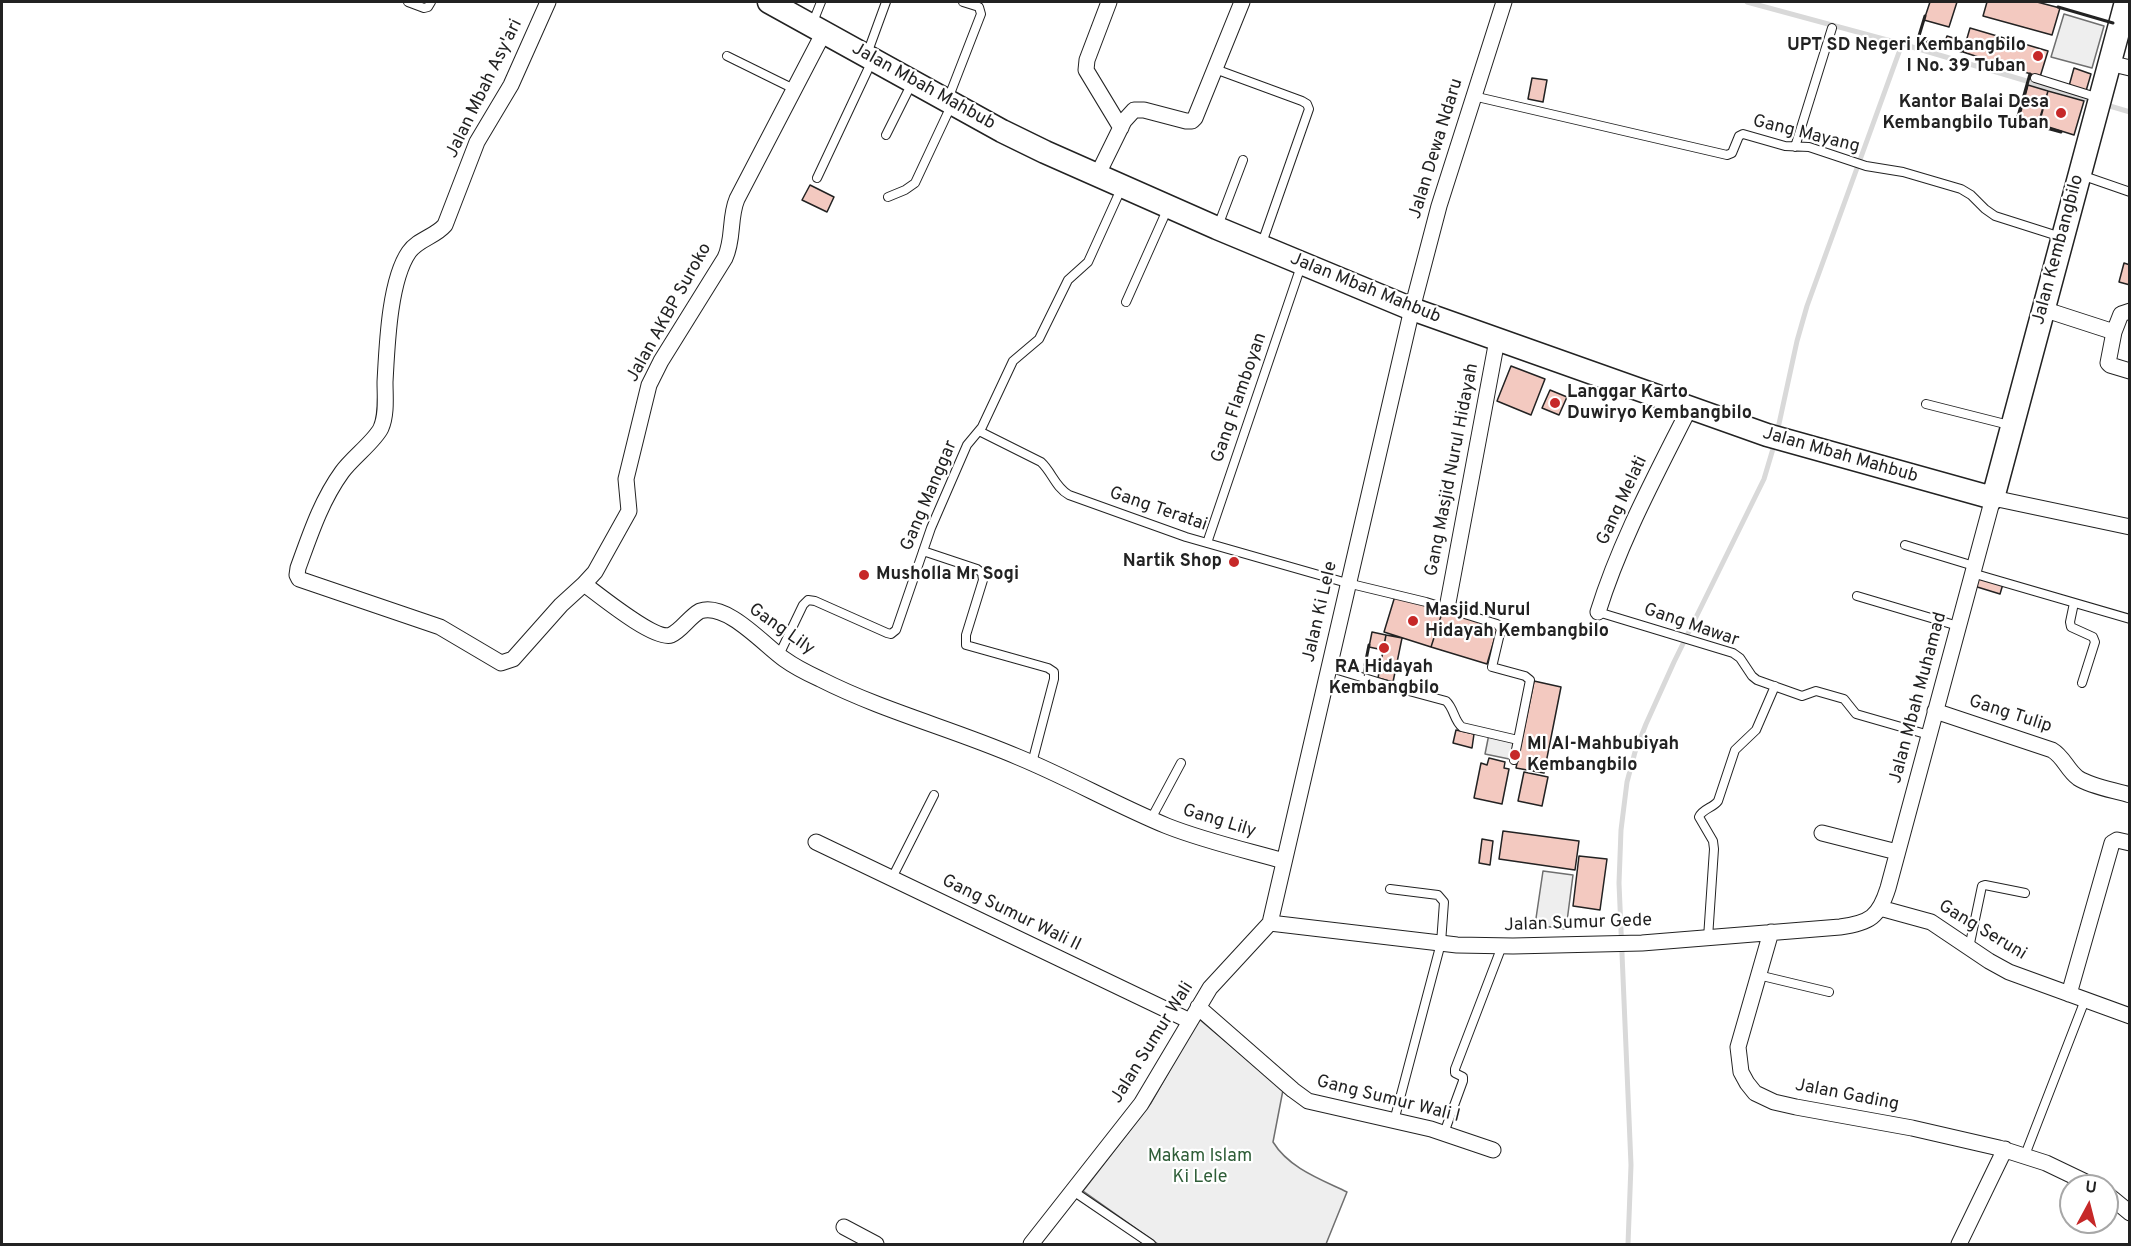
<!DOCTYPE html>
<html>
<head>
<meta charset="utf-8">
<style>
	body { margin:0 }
	#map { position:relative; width:2131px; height:1246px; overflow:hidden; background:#fff; font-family:Overpass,sans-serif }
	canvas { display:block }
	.frame { position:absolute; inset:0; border:3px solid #222; pointer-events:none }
	.north { position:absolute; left:2059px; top:1174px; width:60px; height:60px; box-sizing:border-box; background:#fff; border:2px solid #a7a7a7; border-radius:50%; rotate:7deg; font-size:16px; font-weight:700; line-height:24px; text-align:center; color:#222 }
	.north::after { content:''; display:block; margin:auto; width:21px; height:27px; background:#c62828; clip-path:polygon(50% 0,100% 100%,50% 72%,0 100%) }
</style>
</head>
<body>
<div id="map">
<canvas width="2131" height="1246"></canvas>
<div class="frame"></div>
<div class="north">U</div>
</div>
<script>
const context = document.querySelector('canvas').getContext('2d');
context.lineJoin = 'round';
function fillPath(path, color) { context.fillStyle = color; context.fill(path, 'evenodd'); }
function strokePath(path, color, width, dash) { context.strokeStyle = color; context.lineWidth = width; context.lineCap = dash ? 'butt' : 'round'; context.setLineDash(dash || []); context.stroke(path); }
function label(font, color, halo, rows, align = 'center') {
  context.font = font + ' Overpass,sans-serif'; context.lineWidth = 4.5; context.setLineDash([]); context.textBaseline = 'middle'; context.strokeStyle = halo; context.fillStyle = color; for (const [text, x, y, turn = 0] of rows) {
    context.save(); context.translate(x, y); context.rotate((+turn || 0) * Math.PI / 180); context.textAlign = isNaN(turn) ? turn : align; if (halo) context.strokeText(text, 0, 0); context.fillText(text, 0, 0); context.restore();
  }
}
const green = new Path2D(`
	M2064 14 2104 26 2092 68 2051 57Z
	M1543 871 1573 875 1566 929 1535 925Z
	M1199 1019 1283 1090 1273 1142C1289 1168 1320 1179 1347 1192L1326 1244H1158L1083 1191 1151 1103Z`);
const parking = new Path2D(`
	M1489 734 1518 740 1514 760 1485 754Z`);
const stream = new Path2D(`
	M1747 2 1902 44 2094 101
	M2103 104 2130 112
	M1777 433 1797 341 1807 306 1902 44
	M1628 1244 1631 1165 1619 883 1621 830 1627 782 1635 752 1646 724 1674 662 1764 479 1775 442`);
const building = new Path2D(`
	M1930 2H1957L1949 27 1924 20Z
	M1987 2H2037L2060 8 2052 35 1983 16Z
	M1970 28 2048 51 2040 77 1963 52Z
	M1947 36 1966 42 1962 52 1943 47Z
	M2074 68 2091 74 2086 91 2069 86Z
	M1532 78 1547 80 1543 102 1528 99Z
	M2028 85 2048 91 2038 124 2019 119Z
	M2048 91 2084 101 2074 135 2039 124Z
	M810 185 834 197 827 212 802 200Z
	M2124 263 2130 265V285L2119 282Z
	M1511 366 1545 379 1531 415 1497 401Z
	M1550 390 1567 397 1559 415 1542 408Z
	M1977 576 2003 584 2000 594 1974 586Z
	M1395 596 1443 610 1431 647 1384 632Z
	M1443 610 1498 627 1487 664 1431 647Z
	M1372 632 1386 635 1383 650 1369 647Z
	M1386 635 1402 638 1393 682 1378 678Z
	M1534 681 1561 687 1544 773 1516 768Z
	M1456 730 1474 734 1472 748 1453 743Z
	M1489 758 1505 762 1504 768 1509 769 1502 804 1474 798 1481 763 1487 765Z
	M1524 772 1548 777 1542 806 1518 801Z
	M1503 831 1579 841 1575 870 1499 859Z
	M1482 839 1493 841 1490 865 1479 863Z
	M1579 856 1607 859 1600 910 1573 906Z`);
const lane = new Path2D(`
	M408 2 424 8 428 7 431 2
	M813 22 821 2
	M867 54 886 2
	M727 56 794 89
	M1215 69 1302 101 1307 104 1309 109 1262 243
	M2035 78 2099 98
	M1473 96 1727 155 1732 153 1739 136 1743 134 1785 146 1809 147 1866 166 1903 172 1961 189 1971 195 1985 209 1995 216 2061 237
	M948 99 981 14 979 7 963 2
	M886 135 912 83
	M1795 147 1832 28
	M2081 175 2130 192
	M817 178 871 63
	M888 197 905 190 915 183 951 106
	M1218 226 1243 160
	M1126 302 1167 210
	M1926 404 2009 425
	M979 431 1041 462C1052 472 1055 487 1069 495L1186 537 1347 583 1426 602 1497 624 1501 629 1492 667 1525 676 1530 680 1518 740
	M1207 543 1301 266
	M1905 545 1974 566
	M923 551 977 569 982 573 983 580 966 635V645L1048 668 1054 672V679L1032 763
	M1972 573 2130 619
	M1857 596 1958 626
	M2074 603 2070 622 2071 627 2093 637 2095 642 2082 683
	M1598 612 1733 653 1740 658 1752 676 1757 680 1802 696 1816 691 1844 699 1856 714 1929 735
	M779 655 803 605 808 600 815 601 887 633 891 634 896 630 931 528 967 445 982 427 1013 361 1039 339 1068 280 1088 262 1121 189
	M1328 667 1394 687 1446 701C1454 708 1454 721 1462 727L1518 740 1514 760
	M1151 819 1181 763
	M892 878 934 795
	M1390 889 1438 895 1444 902 1441 943 1394 1121
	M1708 938 1714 849 1713 841 1699 817C1702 809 1713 808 1718 801L1735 750 1756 730 1775 686
	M1969 948 1982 886 1985 885 2025 893
	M1758 975 1829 992
	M1444 1133 1463 1081V1077L1455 1073V1069L1502 946
	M2025 1155 2085 1000
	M1073 1191 1151 1244`);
const street = new Path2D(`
	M548 2 511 85 477 142 445 225C435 237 418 239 409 252 389 281 387 347 385 382 385 396 387 414 381 428 375 441 352 458 342 472 321 501 310 535 298 568L297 575 299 579 440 627 501 663 513 659 561 605 584 584C599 595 655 641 671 635 682 630 689 617 700 611 727 602 764 645 784 659 795 667 807 673 820 679 883 711 953 729 1018 757 1069 778 1116 805 1167 826 1205 841 1245 850 1284 861
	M1109 2 1087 60 1086 70 1121 128
	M2109 63 2130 68
	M1097 176 1124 121 1134 110H1144L1186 121H1192L1195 118 1242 2
	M2043 309 2114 332 2108 363 2110 365 2130 371
	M2114 332 2121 314 2130 311
	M584 584 595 572 629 511 626 479 649 385 661 361 725 258C734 239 729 218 737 199L824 32
	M1447 608 1497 340
	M1598 612C1620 541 1656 475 1689 409
	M1935 711 2052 750C2064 757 2067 770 2078 778 2092 787 2114 790 2130 795
	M1822 833 1897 852
	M816 842 1190 1021
	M1880 908 1931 922 1989 961 2009 972 2130 1016
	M1270 923 1457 945 1513 946 1642 943 1840 927C1870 923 1879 917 1888 888L1993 498 2130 527
	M1270 923 1412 309 1439 206 1504 2
	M1771 932 1738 1047 1741 1072 1747 1083 1755 1093 1774 1102 1796 1107 1912 1128 1999 1148 2046 1163 2094 1186
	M2069 994 2112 843 2117 840 2130 843
	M1198 1007 1293 1090 1308 1101 1431 1129 1493 1150
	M2107 1194 2130 1213
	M844 1227 876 1244
	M1031 1244 1141 1104 1210 988 1270 923
	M1959 1244 2005 1149`);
const secondary = new Path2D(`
	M769 2 1002 131 1045 152 1217 228 1412 309 1767 435 1993 498 2126 2`);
const fence = new Path2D(`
	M1365 665 1363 675H1365`);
const wall = new Path2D(`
	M2058 7 2113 23
	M1925 16 1918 39 1946 48
	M2030 74 2017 120 2061 132
	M1365 665 1369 645`);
const markers = [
	[2038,56,6,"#c62828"],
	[2061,113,6,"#c62828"],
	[1555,403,6,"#c62828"],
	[1234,562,6,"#c62828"],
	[864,575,6,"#c62828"],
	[1413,621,6,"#c62828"],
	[1384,648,6,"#c62828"],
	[1515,755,6,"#c62828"]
];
const poiNames = [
	["UPT SD Negeri Kembangbilo",2026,46,"right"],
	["I No. 39 Tuban",2026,67,"right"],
	["Kantor Balai Desa",2049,103,"right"],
	["Kembangbilo Tuban",2049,124,"right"],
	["Langgar Karto",1567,393],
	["Duwiryo Kembangbilo",1567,414],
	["Nartik Shop",1222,562,"right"],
	["Musholla Mr Sogi",876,575],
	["Masjid Nurul",1425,611],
	["Hidayah Kembangbilo",1425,632],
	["RA Hidayah",1384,668,"center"],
	["Kembangbilo",1384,689,"center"],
	["MI Al-Mahbubiyah",1527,745],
	["Kembangbilo",1527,766]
];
const streetNames = [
	["Jalan Mbah Mahbub",923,87,29],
	["Jalan Mbah Asy'ari",485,89,-64],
	["Gang Mayang",1806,135,14],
	["Jalan Dewa Ndaru",1437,149,-73],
	["Jalan Kembangbilo",2059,250,-75],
	["Jalan Mbah Mahbub",1365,289,22],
	["Jalan AKBP Suroko",670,313,-61],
	["Gang Flamboyan",1240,398,-71],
	["Jalan Mbah Mahbub",1840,456,16],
	["Gang Masjid Nurul Hidayah",1453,470,-79],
	["Gang Manggar",930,496,-67],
	["Gang Melati",1623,501,-65],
	["Gang Teratai",1158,510,19],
	["Jalan Ki Lele",1321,612,-77],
	["Gang Mawar",1691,626,19],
	["Gang Lily",781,630,35],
	["Jalan Mbah Muhamad",1919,698,-75],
	["Gang Tulip",2010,715,18],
	["Gang Lily",1219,822,17],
	["Gang Sumur Wali II",1011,914,26],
	["Jalan Sumur Gede",1578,924,-2],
	["Gang Seruni",1982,931,31],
	["Jalan Sumur Wali",1153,1043,-58],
	["Jalan Gading",1847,1096,11],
	["Gang Sumur Wali I",1388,1100,14]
];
const parkNames = [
	["Makam Islam",1200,1157],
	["Ki Lele",1200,1178]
];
fillPath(green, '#eee');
strokePath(green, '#6f6f6f', 1.5);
fillPath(parking, '#ededed');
strokePath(parking, '#6f6f6f', 1.5);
strokePath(stream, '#d9d9d9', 5);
fillPath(building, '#f3c9c0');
strokePath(building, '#222', 1.5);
strokePath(lane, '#222', 10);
strokePath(street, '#222', 17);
strokePath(secondary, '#222', 25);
strokePath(lane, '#fff', 8);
strokePath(street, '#fff', 15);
strokePath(secondary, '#fff', 22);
strokePath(fence, '#222', 1.5, [8, 3]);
strokePath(wall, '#222', 3);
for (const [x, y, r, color] of markers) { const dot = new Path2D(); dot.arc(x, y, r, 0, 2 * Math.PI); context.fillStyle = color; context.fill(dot); strokePath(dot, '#fff', 2); }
label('bold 18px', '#222', '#fff', poiNames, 'left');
label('18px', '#222', '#fff', streetNames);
label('18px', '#2f5e38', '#fff', parkNames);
</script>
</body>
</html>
